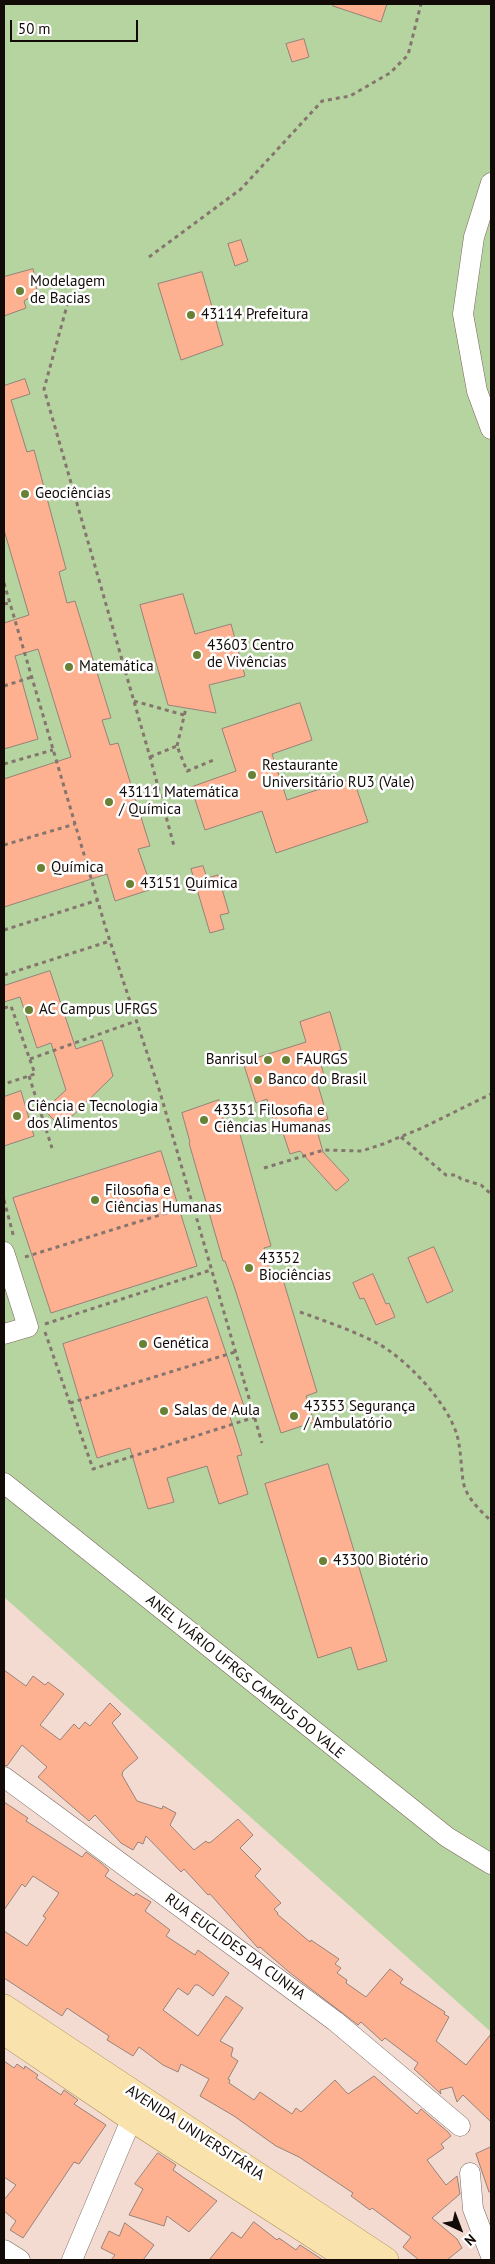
<!DOCTYPE html>
<html>
<head>
<meta charset="utf-8">
<style>
	body { margin:0 }
	#map { position:relative; width:495px; height:2264px; overflow:hidden; background:#f3dbd1; font-family:"PT Sans",sans-serif }
	canvas { display:block }
	.frame { position:absolute; inset:0; border:5px solid #130b08; pointer-events:none }
	.north { position:absolute; left:435px; top:2204px; width:50px; height:50px; -webkit-text-stroke:4px #fff; paint-order:stroke; rotate:137deg; font-size:14px; font-weight:700; line-height:20px; text-align:center; color:#130b08 }
	.north::after { content:''; display:block; margin:auto; width:18px; height:22px; background:#130b08; clip-path:polygon(50% 0,100% 100%,50% 72%,0 100%) }
	.scale { position:absolute; left:10px; top:20px; width:128px; height:22px; box-sizing:border-box; border:2px solid #130b08; border-top:0; padding-left:6px; font-size:15px; line-height:18px; white-space:nowrap; color:#130b08; -webkit-text-stroke:4px #fff; paint-order:stroke }
</style>
</head>
<body>
<div id="map">
<canvas width="495" height="2264"></canvas>
<div class="frame"></div>
<div class="north">N</div>
<div class="scale">50 m</div>
</div>
<script>
const context = document.querySelector('canvas').getContext('2d');
context.lineJoin = 'round';
function fillPath(path, color) { context.fillStyle = color; context.fill(path, 'evenodd'); }
function strokePath(path, color, width, dash) { context.strokeStyle = color; context.lineWidth = width; context.lineCap = dash ? 'butt' : 'round'; context.setLineDash(dash || []); context.stroke(path); }
function label(font, color, halo, rows, align = 'center') {
  context.font = font + ' "PT Sans",sans-serif'; context.lineWidth = 5; context.setLineDash([]); context.textBaseline = 'middle'; context.strokeStyle = halo; context.fillStyle = color; for (const [text, x, y, turn = 0] of rows) {
    context.save(); context.translate(x, y); context.rotate((+turn || 0) * Math.PI / 180); context.textAlign = isNaN(turn) ? turn : align; if (halo) context.strokeText(text, 0, 0); context.fillText(text, 0, 0); context.restore();
  }
}
const green = new Path2D(`
	M4 4H491V2032L4 1597Z`);
const building = new Path2D(`
	M334 4H387L381 22 333 6Z
	M304 39 309 57 292 62 286 44Z
	M241 240 248 261 235 266 228 244Z
	M33 269 37 287 34 295 24 301 26 308 4 316V277Z
	M202 272 223 345 181 360 158 284Z
	M25 379 30 394 11 400 27 452 34 450 66 569 59 572 67 603 75 601 111 718 102 720 110 745 118 743 150 846 138 849 152 889 115 901 107 874 4 907V779L71 757 38 649 15 656 38 739 4 749V623L29 615 4 530V386Z
	M183 594 195 634 231 624 245 676 209 685 216 713 168 705 140 605Z
	M300 703 312 740 272 754 287 800 353 778 368 822 276 853 262 811 205 830 191 787 236 771 222 729Z
	M203 866 207 878 218 875 229 913 220 915 224 929 210 933 191 869Z
	M50 971 76 1049 102 1040 113 1076 61 1127 44 1110 66 1090 51 1043 37 1048 20 997 4 1002V986Z
	M330 1012 341 1050 319 1057 325 1079 317 1082 328 1119 315 1123 323 1152 349 1180 336 1191 300 1151 290 1154 283 1133 278 1135 267 1099 256 1103 243 1062 306 1042 300 1022Z
	M21 1091 34 1136 4 1146V1097Z
	M219 1100 226 1131 238 1127 271 1246 264 1248 272 1276 281 1273 317 1392 306 1396 314 1422 281 1433 234 1286 225 1261H223L189 1143 190 1142 182 1113Z
	M161 1151 197 1266 51 1313 13 1198Z
	M434 1247 453 1291 427 1303 408 1258Z
	M373 1274 386 1304 389 1303 395 1317 376 1325 364 1298 360 1299 353 1283Z
	M207 1297 246 1412 230 1417 242 1455 237 1456 248 1494 219 1504 207 1466 167 1478 174 1502 148 1509 130 1448 97 1458 63 1344Z
	M328 1464 387 1661 358 1670 351 1647 318 1658 265 1484Z
	M4 1670 26 1686 33 1676 45 1685 48 1682 64 1694 40 1725 60 1740 74 1724 79 1729 85 1722 90 1726 110 1703 121 1714 112 1723 138 1758 123 1771 122 1775 137 1801 162 1809 163 1806 176 1813 170 1825 194 1850 206 1841 208 1843 211 1842 238 1819 253 1835 240 1848 261 1869 255 1876 281 1903 274 1909 278 1913 277 1914 310 1942 311 1940 339 1959 335 1964 341 1968 337 1973 347 1980 346 1983 366 1997 390 1969 403 1979 400 1983 445 2012 444 2014 449 2017 436 2041 466 2065 491 2034V2122L463 2095 457 2102 452 2087 440 2090 441 2094 414 2069 418 2063 385 2038 382 2041 361 2022 358 2025 289 1972 260 1947 258 1948 210 1894 208 1895 184 1869 181 1872 146 1836 143 1844 138 1842 133 1850 121 1843 95 1815 89 1821 38 1777 47 1767 22 1745 7 1766 4 1765Z
	M4 1802 28 1818 26 1821 82 1857 86 1852 101 1863 109 1870 105 1876 134 1896 136 1893 151 1902 145 1911 170 1930 166 1936 195 1955 198 1950 229 1973 213 1996 198 1985H195L188 1995 178 1988 163 2010 198 2036 226 1996 243 2008 220 2041 233 2048 231 2056 238 2061 228 2079 230 2080 229 2083 254 2100 260 2092 292 2114 296 2108 301 2112 335 2080 348 2094 374 2076 417 2114 421 2109 448 2132 451 2136 441 2144 444 2148 427 2160 446 2185 457 2176 460 2194 432 2218 457 2239 462 2248 447 2260H419L403 2247 411 2237 372 2208 370 2210 351 2196 353 2193 299 2157 276 2146 234 2116 200 2096 209 2079 181 2064 178 2072 163 2065 139 2047 133 2056 107 2040 109 2036 67 2008 62 2016 4 1978V1931L27 1946 46 1918 43 1916 59 1893 33 1876 25 1887 22 1884 4 1910Z
	M4 2061 14 2068 17 2064 24 2069 25 2066 38 2075 36 2078 61 2095 64 2090 78 2100 74 2104 106 2125 79 2164 74 2162 23 2238 10 2230 16 2221 4 2211V2200L16 2185 4 2177Z
	M491 2147V2192H489L476 2154Z
	M158 2153 176 2165 173 2170 217 2201 189 2232 167 2216 164 2226 129 2215 143 2189 135 2184Z
	M254 2222 277 2240 279 2238 296 2250 300 2245 323 2260H209L232 2232 241 2238Z
	M125 2223 154 2245 143 2260H111L115 2255 101 2248 109 2231 119 2236Z`);
const path = new Path2D(`
	M149 257 241 189 322 101 350 96 390 73 408 55 421 4
	M68 302 44 389 150 757 174 846
	M4 583 106 929 159 1089 262 1443
	M4 604 10 603
	M4 686 32 677
	M134 701 184 715
	M177 746 186 708
	M150 757 177 746 187 771 214 760
	M4 764 53 750
	M4 845 75 824
	M4 930 98 900
	M4 975 110 941
	M4 1008 11 1006 35 1074 4 1084
	M30 1059 136 1021
	M29 1076 52 1148
	M401 1137 446 1175H457L461 1179 481 1185 491 1194
	M264 1168 324 1150 362 1151 383 1144 422 1128 491 1094
	M4 1200 14 1238
	M25 1257 192 1205
	M300 1312C325 1321 351 1330 375 1342 406 1358 447 1402 457 1435 461 1450 461 1466 463 1481 466 1498 480 1510 491 1521
	M45 1324 211 1270
	M45 1332 93 1469 255 1417
	M70 1403 235 1352`);
const minor = new Path2D(`
	M491 183 474 237 463 314 477 391 491 429
	M4 1252 28 1327 4 1334
	M4 1483 447 1837 491 1864
	M4 1777 335 2021 460 2126
	M470 2173 473 2209 491 2256
	M4 2250 20 2260
	M72 2260 137 2106`);
const major = new Path2D(`
	M4 2007 386 2260
	M4 2032 132 2119 351 2260`);
const markers = [
	[20,291,5,"#698134"],
	[191,315,5,"#698134"],
	[25,494,5,"#698134"],
	[197,655,5,"#698134"],
	[69,667,5,"#698134"],
	[252,775,5,"#698134"],
	[109,802,5,"#698134"],
	[41,868,5,"#698134"],
	[130,884,5,"#698134"],
	[29,1010,5,"#698134"],
	[268,1060,5,"#698134"],
	[286,1060,5,"#698134"],
	[258,1080,5,"#698134"],
	[17,1116,5,"#698134"],
	[204,1120,5,"#698134"],
	[95,1200,5,"#698134"],
	[249,1268,5,"#698134"],
	[143,1344,5,"#698134"],
	[164,1411,5,"#698134"],
	[294,1416,5,"#698134"],
	[323,1561,5,"#698134"]
];
const poiNames = [
	["Modelagem",30,282],
	["de Bacias",30,299],
	["43114 Prefeitura",201,315],
	["Geociências",35,494],
	["43603 Centro",207,646],
	["de Vivências",207,663],
	["Matemática",79,667],
	["Restaurante",262,766],
	["Universitário RU3 (Vale)",262,783],
	["43111 Matemática",119,793],
	["/ Química",119,810],
	["Química",51,868],
	["43151 Química",140,884],
	["AC Campus UFRGS",39,1010],
	["Banrisul",258,1060,"right"],
	["FAURGS",296,1060],
	["Banco do Brasil",268,1080],
	["Ciência e Tecnologia",27,1107],
	["dos Alimentos",27,1124],
	["43351 Filosofia e",214,1111],
	["Ciências Humanas",214,1128],
	["Filosofia e",105,1191],
	["Ciências Humanas",105,1208],
	["43352",259,1259],
	["Biociências",259,1276],
	["Genética",153,1344],
	["43353 Segurança",304,1407],
	["/ Ambulatório",304,1424],
	["Salas de Aula",174,1411],
	["43300 Biotério",333,1561]
];
const streetNames = [
	["ANEL VIÁRIO UFRGS CAMPUS DO VALE",245,1677,39],
	["RUA EUCLIDES DA CUNHA",235,1947,36],
	["AVENIDA UNIVERSITÁRIA",195,2133,33]
];
fillPath(green, '#b5d4a0');
fillPath(building, '#feb190');
strokePath(building, '#978279', 1);
strokePath(minor, '#7b665d', 21);
strokePath(major, '#a78a50', 26);
strokePath(path, '#86756f', 3, [4, 4]);
strokePath(minor, '#fff', 20);
strokePath(major, '#fae2ad', 25);
for (const [x, y, r, color] of markers) { const dot = new Path2D(); dot.arc(x, y, r, 0, 2 * Math.PI); context.fillStyle = color; context.fill(dot); strokePath(dot, '#fff', 2); }
label('15px', '#130b08', '#fff', poiNames, 'left');
label('15px', '#130b08', '#fff', streetNames);
</script>
</body>
</html>
